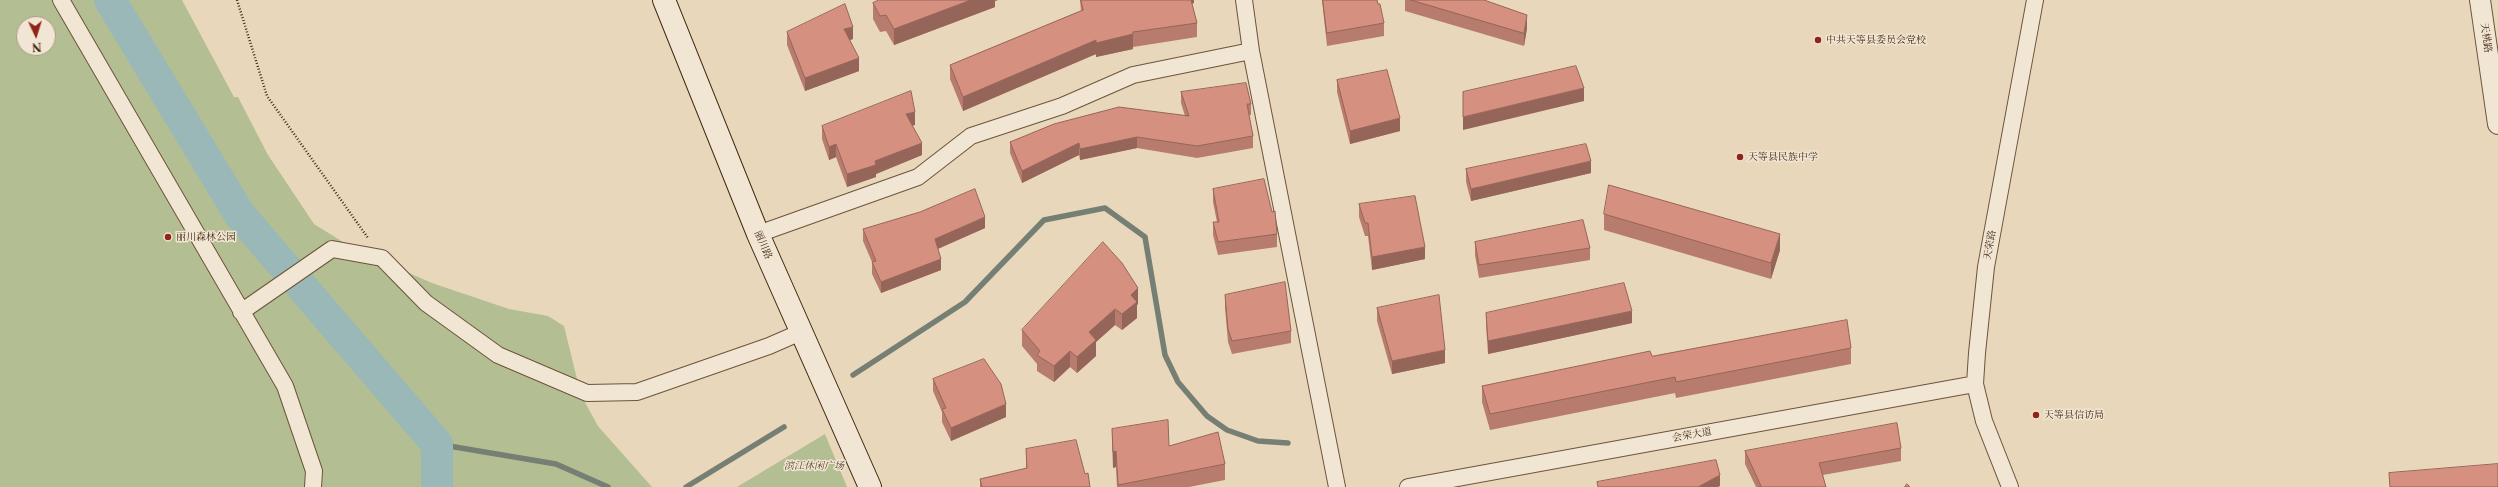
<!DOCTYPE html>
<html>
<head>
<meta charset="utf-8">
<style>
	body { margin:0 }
	#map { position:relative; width:2498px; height:487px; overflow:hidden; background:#e9d7bc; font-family:"Libre Caslon Text",serif }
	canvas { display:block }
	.north { position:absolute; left:16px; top:16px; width:40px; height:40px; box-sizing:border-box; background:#f1e5d3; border:1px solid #ab9a85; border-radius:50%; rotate:176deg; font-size:11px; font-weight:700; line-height:16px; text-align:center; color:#422910 }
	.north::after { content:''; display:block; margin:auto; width:14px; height:18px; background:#8f2418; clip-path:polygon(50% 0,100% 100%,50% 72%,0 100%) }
</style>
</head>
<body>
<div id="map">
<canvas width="2498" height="487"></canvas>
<div class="north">N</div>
</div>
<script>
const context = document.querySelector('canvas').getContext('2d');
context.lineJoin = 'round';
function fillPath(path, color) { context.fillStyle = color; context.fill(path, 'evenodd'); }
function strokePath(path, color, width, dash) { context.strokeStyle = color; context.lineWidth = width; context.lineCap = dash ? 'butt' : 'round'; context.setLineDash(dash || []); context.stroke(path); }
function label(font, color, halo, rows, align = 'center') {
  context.font = font + ' "Libre Caslon Text","Noto Serif SC",serif'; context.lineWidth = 3; context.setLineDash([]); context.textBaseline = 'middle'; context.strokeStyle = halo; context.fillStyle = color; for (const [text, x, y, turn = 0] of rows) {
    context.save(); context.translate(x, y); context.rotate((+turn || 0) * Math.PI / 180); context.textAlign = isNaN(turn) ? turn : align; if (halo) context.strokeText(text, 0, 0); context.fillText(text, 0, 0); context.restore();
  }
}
const green = new Path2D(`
	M0 0H182L234 97H238L268 155 314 224 356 250 432 283 509 309 548 316 564 326 581 395 598 426 652 487H0ZM24 24H48V48H24Z
	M825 434 847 487H737Z`);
const stream = new Path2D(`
	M853 375 965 302 1044 220 1105 208 1145 237 1165 355 1178 382 1207 416 1227 430 1258 441 1288 443
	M437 444 556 464 608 487
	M686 487 784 427`);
const river = new Path2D(`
	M110 0 240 215 437 444V487`);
const path = new Path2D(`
	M237 0 267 96 368 238`);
const minor = new Path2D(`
	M61 0 285 386 314 471 313 487
	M1244 0 1251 51 1337 487
	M758 234 918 177 971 136 1062 106 1133 75 1251 51
	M241 312 332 249 382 258 426 303 498 355 587 393 637 392 769 346 801 332
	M1408 487 1975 384
	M2010 487 1984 421 1975 384 1977 353 1986 267 2035 0`);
const tertiary = new Path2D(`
	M2480 0 2498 124`);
const secondary = new Path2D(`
	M664 0 758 234 870 487`);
const wall = new Path2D(`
	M895 0H998L995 1V7L894 45 886 31 880 32 873 19V3Z
	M1080 0H1194V3L1192 4 1197 23V37L1133 47V49L1096 57V54L963 111 950 79V65L1081 11Z
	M1322 0H1377L1378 4 1384 23V36L1327 46Z
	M1405 0H1484L1527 28 1524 46 1405 11Z
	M787 32 853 39 850 40 859 71 805 91 787 45Z
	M1337 80 1400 131 1350 144 1337 92Z
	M1181 92 1251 104V115H1249L1253 136V148L1197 158 1137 148 1080 160 1079 155 1022 183 1010 153V142L1185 116 1181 103Z
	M912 125 922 155 876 174V177L847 187 836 157 829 160 822 139V126L915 125Z
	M1466 169 1591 173 1471 201 1466 182Z
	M1213 189 1277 234V247L1218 255 1213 235V222H1217L1213 202Z
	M1359 204 1425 259 1372 270 1368 236H1365L1359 217Z
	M1604 214 1780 250 1771 279 1604 230Z
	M985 228 938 249 941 270 881 293 872 274V262L863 241V229Z
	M1475 242 1590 248V260L1479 278 1475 255Z
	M1225 295 1291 331V343L1232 354 1228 342 1225 308Z
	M1138 304 1137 305V318L1122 330 1115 325 1096 342V356L1077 373 1070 367 1054 382 1037 371V364L1022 346V330Z
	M1377 308 1445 363 1392 374 1377 321Z
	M1486 313 1632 323 1488 354 1486 325Z
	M1851 348V364L1676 398 1675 393 1490 430 1482 402V386L1652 356Z
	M933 379 1006 417 951 441 942 422V412L933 391Z
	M1112 429 1169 446 1225 464V480L1189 487H1117L1116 467 1113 468 1112 445Z
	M1901 448V461L1823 475 1826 487H1756L1745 464V451Z
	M1026 449 1085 474 1090 487H980V479L1026 469Z`);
const shadedWall = new Path2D(`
	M971 0H998L995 1V7L894 45V29Z
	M1189 0H1194V3L1189 4Z
	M1527 15V28L1524 46V33Z
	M853 27V39L844 42V29Z
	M1133 34V49L1096 57V43Z
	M1096 40V54L963 111V97Z
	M859 58V71L805 91V78Z
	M1584 88V101L1463 130V117Z
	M915 112V125L906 127V114Z
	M1400 118V131L1350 144V131Z
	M1137 137V148L1080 160V149Z
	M922 143V155L876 174V177L847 187V174L875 161Z
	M1079 143V155L1022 183V171Z
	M836 144V157L829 160V147Z
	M1591 161V173L1471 201V189Z
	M985 217V228L935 250V239Z
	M1780 234V250L1771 279V263Z
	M1425 247V259L1372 270V257Z
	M941 259V270L881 293V282Z
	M1138 288V304L1137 305V318L1122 330V314L1131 295Z
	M1115 309V325L1096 342V356L1077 373V357L1089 332Z
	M1632 311V323L1488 354V341Z
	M1445 350V363L1392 374V361Z
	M1070 351V367L1054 382V366Z
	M1006 404V417L951 441V428Z
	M1116 451V467L1113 468V452Z
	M1720 475V486L1718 487H1698Z`);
const building = new Path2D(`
	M879 0H971L894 29 886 15 880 16 873 3Z
	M1081 0H1191L1197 23 1133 32V34L1096 43V40L963 97 950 65 1083 10Z
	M1323 0H1377L1378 4H1380L1384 23 1327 33Z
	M1411 0H1484L1527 15 1524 33Z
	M845 4 853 27 844 29 859 58 805 78 787 32Z
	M1576 66 1584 88 1463 117V92Z
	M1387 70 1400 118 1350 131 1337 80Z
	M1246 83 1251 104H1247L1253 136 1197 146 1137 137 1080 149 1079 143 1022 171 1010 142 1054 124 1119 107 1189 116 1181 92Z
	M911 91 915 112 906 114 922 143 875 161 876 165 847 174 836 144 829 147 822 126Z
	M1586 144 1591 161 1471 189 1466 169Z
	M1264 179 1272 212 1275 211 1277 234 1218 242 1213 222H1219L1213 189Z
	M1609 185 1780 234 1771 263 1604 214Z
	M975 189 985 217 935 239 941 259 881 282 872 262 876 261 863 229 920 212Z
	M1415 196 1425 247 1372 257 1368 223H1365L1359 204Z
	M1583 220 1590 248 1479 265 1475 242Z
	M1103 242 1122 263 1138 288 1131 295 1137 302 1122 314 1115 309 1089 332 1096 340 1077 357 1070 351 1054 366 1037 355 1040 351 1022 330Z
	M1285 282 1291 331 1232 341 1228 329 1225 295Z
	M1624 283 1632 311 1488 341 1486 313Z
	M1439 295 1445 350 1392 361 1377 308Z
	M1847 320 1851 348 1676 382 1675 377 1490 414 1482 386 1650 351 1652 356Z
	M984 359 1001 384 1006 404 951 428 942 409 946 408 933 379Z
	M1168 420 1169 446 1218 432 1225 464 1118 485 1116 451 1113 452 1112 429Z
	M1897 423 1901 448 1819 463 1826 487H1759L1761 486 1745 451Z
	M1076 440 1085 474 1088 473 1090 487H982L980 479 1027 468 1026 449Z
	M1716 460 1720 475 1698 487H1598L1597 482Z
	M2498 464V487H2390L2389 473Z
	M1907 484 1910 487H1905Z`);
const markers = [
	[1818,40,4,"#8f2418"],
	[1740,157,4,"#8f2418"],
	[168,237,4,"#8f2418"],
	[2036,415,4,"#8f2418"]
];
const streetNames = [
	["天桃路",2486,38,82],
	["丽川路",763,245,67],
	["天荣路",1990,245,-80],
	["会荣大道",1692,435,-10]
];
const poiNames = [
	["中共天等县委员会党校",1826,40],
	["天等县民族中学",1748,157],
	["丽川森林公园",176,237],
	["天等县信访局",2044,415]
];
const parkNames = [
	["滨江休闲广场",814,466]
];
fillPath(green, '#b3bf93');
strokePath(stream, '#767f74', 5.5);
strokePath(river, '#99b8b7', 32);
strokePath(minor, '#6c543b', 18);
strokePath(tertiary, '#6c543b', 22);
strokePath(secondary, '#422910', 24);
strokePath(path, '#422910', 2.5, [1, 2]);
strokePath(minor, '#f1e5d3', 16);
strokePath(tertiary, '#f1e5d3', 20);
strokePath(secondary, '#f1e5d3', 22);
fillPath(wall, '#b87c6e');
fillPath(shadedWall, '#96655a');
fillPath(building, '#d69080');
strokePath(building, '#96655a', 1);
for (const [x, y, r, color] of markers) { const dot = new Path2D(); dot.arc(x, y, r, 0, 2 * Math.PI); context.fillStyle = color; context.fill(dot); strokePath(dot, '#f1e5d3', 1.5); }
label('10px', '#422910', '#f1e5d3', streetNames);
label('10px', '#422910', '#f1e5d3', poiNames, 'left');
label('italic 10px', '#59472a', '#f1e5d3', parkNames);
</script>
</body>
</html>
